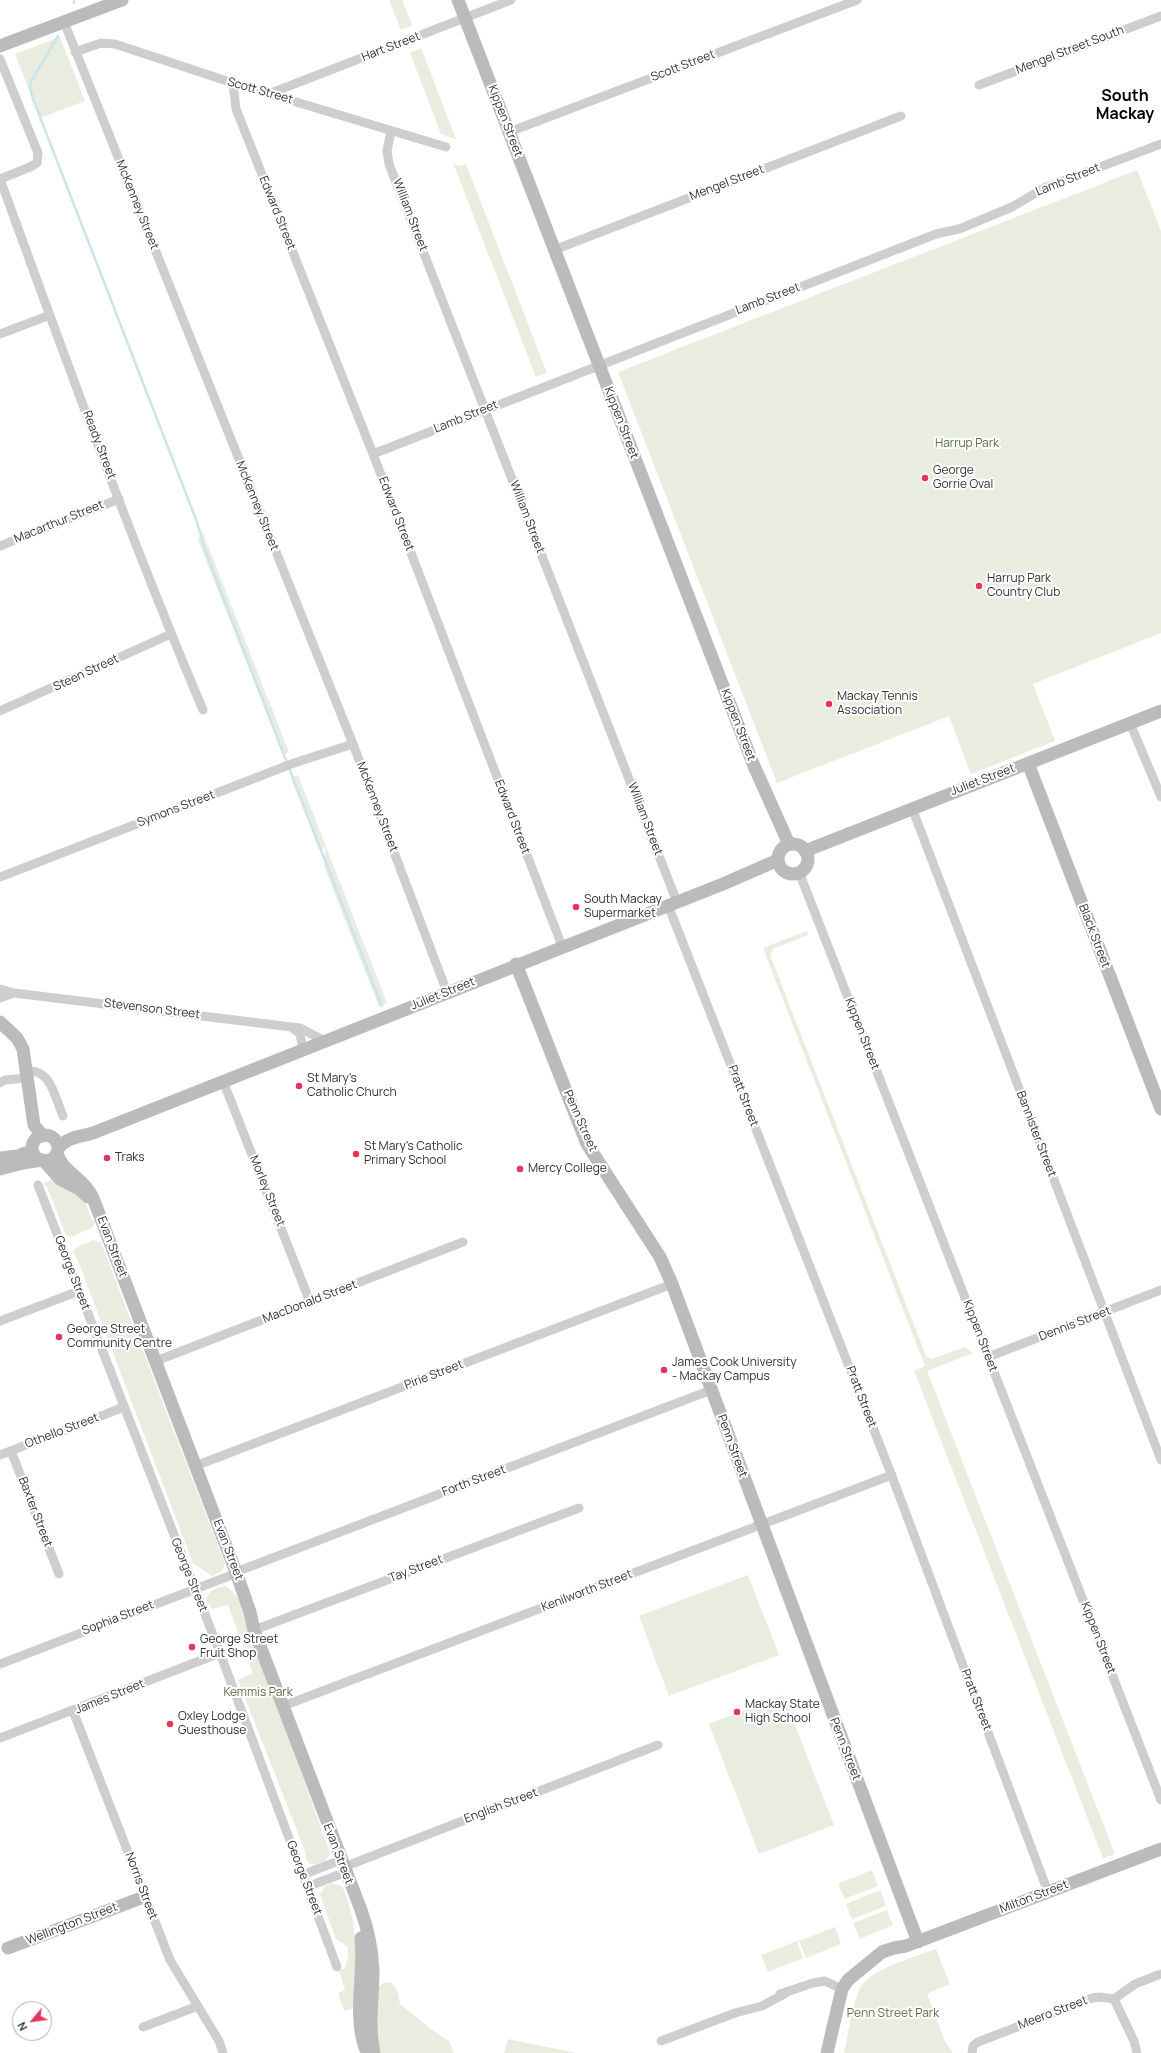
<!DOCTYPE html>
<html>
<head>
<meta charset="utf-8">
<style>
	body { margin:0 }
	#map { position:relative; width:1161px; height:2053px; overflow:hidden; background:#fff; font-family:Manrope,sans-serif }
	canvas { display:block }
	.north { position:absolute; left:12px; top:2001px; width:40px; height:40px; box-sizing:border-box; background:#fff; border:1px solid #adadad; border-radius:50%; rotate:241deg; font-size:11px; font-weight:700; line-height:16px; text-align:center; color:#313131 }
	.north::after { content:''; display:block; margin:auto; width:14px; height:18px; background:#e43659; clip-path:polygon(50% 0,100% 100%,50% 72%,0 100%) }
</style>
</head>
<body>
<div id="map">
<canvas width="1161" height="2053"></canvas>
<div class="north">N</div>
</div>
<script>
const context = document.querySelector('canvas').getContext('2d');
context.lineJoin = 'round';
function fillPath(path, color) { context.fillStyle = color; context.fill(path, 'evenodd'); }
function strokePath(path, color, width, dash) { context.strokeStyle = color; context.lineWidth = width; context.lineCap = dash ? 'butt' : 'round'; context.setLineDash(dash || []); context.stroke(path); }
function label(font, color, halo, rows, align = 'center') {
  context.font = font + ' Manrope,sans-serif'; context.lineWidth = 4; context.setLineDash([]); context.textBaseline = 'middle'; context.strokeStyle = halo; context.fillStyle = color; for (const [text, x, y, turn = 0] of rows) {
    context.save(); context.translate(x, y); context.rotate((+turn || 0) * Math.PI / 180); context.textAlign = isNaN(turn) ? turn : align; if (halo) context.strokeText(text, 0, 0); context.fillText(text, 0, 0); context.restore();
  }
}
const green = new Path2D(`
	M389 0H402L412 25 401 30Z
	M60 37 85 101 40 118 15 54Z
	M421 48 456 139 441 134 410 53Z
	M453 163 460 166 466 164 547 373 536 377Z
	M1137 170 1161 231V633L1033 684 1055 741 971 774 949 716 777 783 618 372Z
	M202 531 289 752 283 755 198 540Z
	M298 775 387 1003 379 1007 324 866 326 847 319 850 291 778Z
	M807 931 808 935 773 949 770 955 926 1356 932 1359 965 1347 973 1353 927 1371 1115 1854 1103 1858 914 1371 925 1366 763 948Z
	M54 1178C65 1185 78 1192 85 1202 89 1209 89 1217 95 1222L93 1227 72 1237 66 1235 47 1187 43 1184Z
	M93 1240 100 1242 102 1245 224 1561C226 1570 220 1573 212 1576L193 1563 78 1261 73 1252 77 1247Z
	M748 1575 779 1655 669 1696 639 1616Z
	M226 1586 238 1597 330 1853C327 1861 319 1866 310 1864L306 1859 305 1851 238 1680 253 1673 228 1605 212 1609 206 1600C209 1590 216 1587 226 1586Z
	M783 1695 834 1825 759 1854 709 1724Z
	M872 1870 878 1886 845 1899 838 1884Z
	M331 1883 342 1886C360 1926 356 1964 355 2007L344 2011 338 1993 345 1990 339 1971 345 1968 348 1957V1947L336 1939 320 1895 324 1887Z
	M880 1890 886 1906 852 1919 846 1904Z
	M887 1910 893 1925 860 1939 853 1923Z
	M835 1927 841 1944 806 1958 799 1941Z
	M797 1941 803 1958 768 1972 761 1955Z
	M936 1949 950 1984 927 1994 945 2041 953 2053H844C848 2036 853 1998 862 1985 875 1967 916 1957 936 1949Z
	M385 1982 392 1983 397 1990 400 2004 431 2029 449 2041 454 2053H380L376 2036 378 1987Z
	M508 2039 576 2053H504Z`);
const stream = new Path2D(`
	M74 0V3
	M58 36 31 82 30 88 33 99 197 522 205 550 287 763
	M289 768 382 1006`);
const street = new Path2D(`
	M64 22 353 744 447 992
	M75 52 101 43 115 44 233 83 446 147
	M0 59 38 153 37 163 30 167 0 179
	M233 83 236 109 373 454 562 946
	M979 85 1161 16
	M271 93 511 0
	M391 131 387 151 389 164 677 902
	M509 132 857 0
	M0 179C65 357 129 535 203 710
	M554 250 901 116
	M0 334 50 315
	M373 454 936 234 959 229 1012 207 1044 188 1161 144
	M0 546 119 499
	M0 711 171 634
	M1130 723 1161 797
	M912 808 1161 1460
	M799 872 1161 1800
	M0 877 294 763 353 744
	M668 905 890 1471 1048 1892
	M0 989 14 993 300 1028 325 1041
	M0 998 14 993
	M291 1027 300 1034 303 1049
	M26 1071C51 1068 55 1098 63 1116
	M223 1081 310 1302
	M0 1083 5 1080 27 1078
	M38 1185 220 1653 337 1967
	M0 1321 79 1291
	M988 1357 1161 1290
	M156 1361 463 1242
	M11 1451 59 1574
	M0 1455 124 1407
	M195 1466 672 1284
	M236 1572 711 1390
	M254 1630 579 1508
	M0 1664 237 1573
	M283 1706 892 1475
	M73 1711 170 1960 219 2041 223 2053
	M0 1738 220 1653
	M344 1867 658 1745
	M302 1875 341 1860
	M307 1887 346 1872
	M780 1994 813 1983 825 1981 842 1989
	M1114 1999 1134 2041 1137 2053
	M143 2027 198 2006
	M661 2041 735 2013 762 2006 786 1993
	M972 2053 973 2046 978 2042 1092 1998 1099 1997 1114 1999 1135 1984 1161 1974`);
const secondary = new Path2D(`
	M458 0 754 766 789 844
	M0 46 122 0
	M1028 763 1161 1109
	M778 859a15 15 0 1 1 30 0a15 15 0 1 1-30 0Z
	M805 851 1161 711
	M516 964 587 1144 660 1257 672 1284 918 1942
	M0 1022 17 1038 23 1049 34 1125 43 1136
	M32 1148a13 13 0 1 1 26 0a13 13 0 1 1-26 0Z
	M58 1149C66 1137 80 1137 93 1133L723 884 778 860
	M57 1153C61 1171 85 1179 93 1198L236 1572 250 1612 254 1630 361 1910C368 1929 372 1949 373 1970 373 1998 368 2025 374 2053
	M0 1158 18 1156 25 1153
	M43 1160 60 1179 79 1189 88 1197
	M0 1169 23 1163 42 1160
	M361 1938C365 1974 353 2013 365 2048
	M8 1948 144 1897
	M827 2053 842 1989 848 1980 882 1952 894 1948 906 1946 1161 1849`);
const markers = [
	[925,478,4,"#e43659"],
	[979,586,4,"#e43659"],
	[829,704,4,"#e43659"],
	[576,907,4,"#e43659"],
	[299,1086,4,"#e43659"],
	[356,1154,4,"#e43659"],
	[107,1158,4,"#e43659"],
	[520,1169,4,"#e43659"],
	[59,1337,4,"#e43659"],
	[664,1370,4,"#e43659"],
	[192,1647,4,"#e43659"],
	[737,1712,4,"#e43659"],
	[170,1724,4,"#e43659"]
];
const streetNames = [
	["Hart Street",391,47,-21],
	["Mengel Street South",1070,50,-21],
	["Scott Street",683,66,-21],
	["Scott Street",260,91,16],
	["Kippen Street",505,121,69],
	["Lamb Street",1068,180,-22],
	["Mengel Street",727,183,-21],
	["McKenney Street",137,205,68],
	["Edward Street",277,213,68],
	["William Street",410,215,69],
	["Lamb Street",768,299,-21],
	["Lamb Street",466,417,-22],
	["Kippen Street",621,423,69],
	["Ready Street",99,445,69],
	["McKenney Street",257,506,68],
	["Edward Street",396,514,69],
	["William Street",527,517,69],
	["Macarthur Street",59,522,-22],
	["Steen Street",86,673,-25],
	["Kippen Street",738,725,69],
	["Juliet Street",983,780,-21],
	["McKenney Street",377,807,69],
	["Symons Street",176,809,-21],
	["Edward Street",512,817,69],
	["William Street",645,819,69],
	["Black Street",1094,936,69],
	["Juliet Street",443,994,-22],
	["Stevenson Street",152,1009,7],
	["Kippen Street",862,1034,69],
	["Pratt Street",743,1096,69],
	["Penn Street",580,1121,66],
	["Bannister Street",1036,1134,69],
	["Morley Street",267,1191,68],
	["Evan Street",112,1247,69],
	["George Street",72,1273,69],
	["MacDonald Street",310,1302,-21],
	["Dennis Street",1075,1324,-21],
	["Kippen Street",980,1336,69],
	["Pirie Street",434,1375,-21],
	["Pratt Street",861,1397,69],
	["Othello Street",62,1431,-21],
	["Penn Street",732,1446,70],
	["Forth Street",474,1481,-21],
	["Baxter Street",35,1512,69],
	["Evan Street",228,1550,69],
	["Tay Street",416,1569,-21],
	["George Street",189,1575,68],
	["Kenilworth Street",587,1591,-21],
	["Sophia Street",118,1618,-21],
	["Kippen Street",1098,1638,69],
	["James Street",110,1697,-22],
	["Pratt Street",976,1700,69],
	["Penn Street",845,1749,69],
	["English Street",501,1806,-21],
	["Evan Street",338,1854,69],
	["George Street",304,1878,69],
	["Norris Street",141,1886,69],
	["Milton Street",1034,1897,-21],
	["Wellington Street",72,1924,-21],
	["Meero Street",1053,2013,-21]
];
const parkNames = [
	["Harrup Park",967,444],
	["Kemmis Park",258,1693],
	["Penn Street Park",893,2014]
];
const poiNames = [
	["George",933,471],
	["Gorrie Oval",933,485],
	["Harrup Park",987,579],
	["Country Club",987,593],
	["Mackay Tennis",837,697],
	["Association",837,711],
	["South Mackay",584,900],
	["Supermarket",584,914],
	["St Mary's",307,1079],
	["Catholic Church",307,1093],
	["St Mary's Catholic",364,1147],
	["Primary School",364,1161],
	["Traks",115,1158],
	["Mercy College",528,1169],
	["George Street",67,1330],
	["Community Centre",67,1344],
	["James Cook University",672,1363],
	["- Mackay Campus",672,1377],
	["George Street",200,1640],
	["Fruit Shop",200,1654],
	["Mackay State",745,1705],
	["High School",745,1719],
	["Oxley Lodge",178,1717],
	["Guesthouse",178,1731]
];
const districtNames = [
	["South",1125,97],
	["Mackay",1125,115]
];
fillPath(green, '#e8eddf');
strokePath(stream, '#cce4ec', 2.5);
strokePath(street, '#cecece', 9);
strokePath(secondary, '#bbb', 13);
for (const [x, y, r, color] of markers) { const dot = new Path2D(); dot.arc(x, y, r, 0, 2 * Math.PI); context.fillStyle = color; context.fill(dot); strokePath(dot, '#fff', 1.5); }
label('12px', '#313131', '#fff', streetNames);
label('12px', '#596d3e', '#fff', parkNames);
label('12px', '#313131', '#fff', poiNames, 'left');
label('bold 16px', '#000', '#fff', districtNames);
</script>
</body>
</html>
